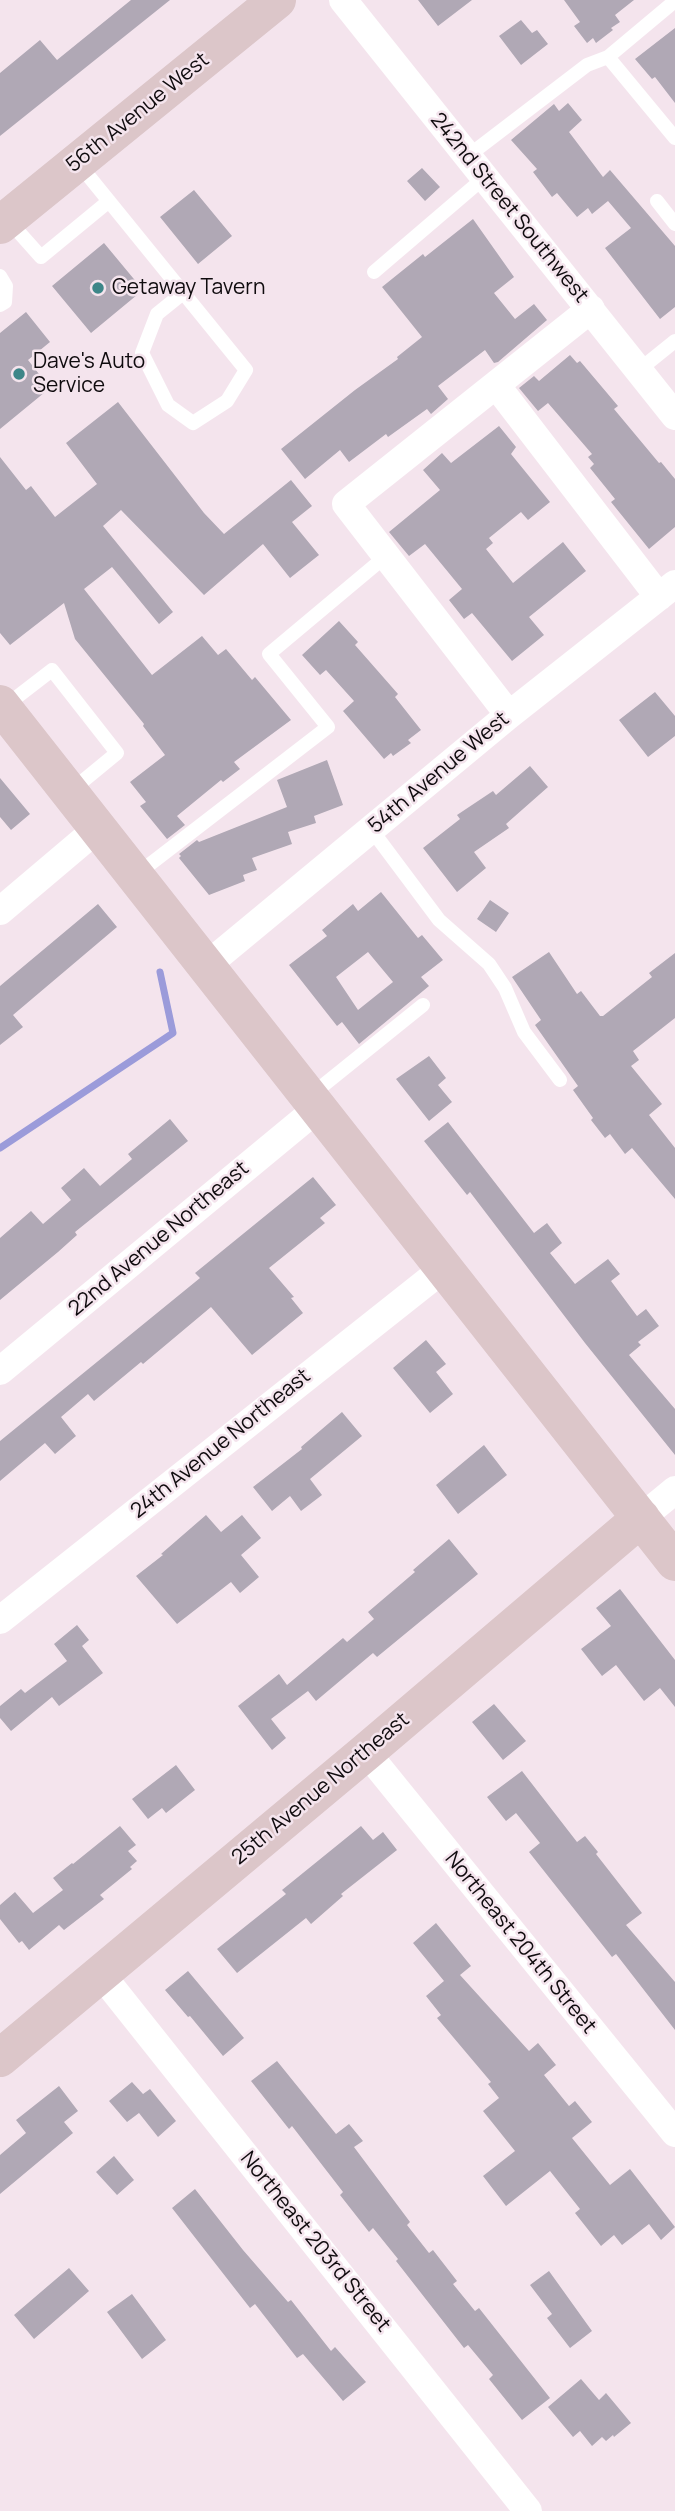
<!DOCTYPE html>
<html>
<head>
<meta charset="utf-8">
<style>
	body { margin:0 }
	canvas { display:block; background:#f4e4ed }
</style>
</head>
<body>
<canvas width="675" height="2511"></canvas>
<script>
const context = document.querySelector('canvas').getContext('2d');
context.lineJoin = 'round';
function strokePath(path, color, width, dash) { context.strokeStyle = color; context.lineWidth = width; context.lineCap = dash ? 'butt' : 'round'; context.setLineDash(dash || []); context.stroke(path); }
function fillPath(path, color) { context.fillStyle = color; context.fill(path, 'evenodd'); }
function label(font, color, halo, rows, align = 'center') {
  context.font = font + ' Manrope,sans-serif'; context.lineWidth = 5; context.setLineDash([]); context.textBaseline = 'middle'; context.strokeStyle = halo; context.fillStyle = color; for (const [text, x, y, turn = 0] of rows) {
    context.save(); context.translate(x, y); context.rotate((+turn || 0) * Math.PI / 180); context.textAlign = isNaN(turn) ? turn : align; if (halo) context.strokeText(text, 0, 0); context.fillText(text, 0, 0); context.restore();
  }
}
const stream = new Path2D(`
	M0 1148 173 1033 160 972`);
const building = new Path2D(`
	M131 0H170L0 136V73L40 40 57 60Z
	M418 0H472L438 26Z
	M564 0H634L615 15 620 22 611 28 613 30 596 43 593 38 587 43 574 26 580 22Z
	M521 20 532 33 537 30 548 44 521 65 499 36Z
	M675 28V103L655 77 652 79 635 59Z
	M568 103 582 120 569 132 603 177 610 170 675 246V307L660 319 605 248 631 228 608 201 592 214 588 208 577 217 557 193 552 197 533 172 537 169 511 140 554 104 559 111Z
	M422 168 440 187 425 201 407 181Z
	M194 190 232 236 198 264 160 217Z
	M473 219 514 277 494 293 515 319 534 304 547 320 498 362 494 363 485 350 438 386 448 399 431 414 427 409 388 437 386 434 349 462 340 450 305 479 281 449 355 390 398 359 397 357 422 337 382 287 423 254 425 257Z
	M104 243 143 290 91 333 52 286Z
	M26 312 50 342 28 360 50 388 0 429V333Z
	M570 355 577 363 580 361 618 406 614 409 659 463 661 462 675 479V527L649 549 611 502 615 499 590 468 594 464 588 457 592 454 548 403 538 411 519 388 534 376 539 381Z
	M118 402 204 513 224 534 291 480 312 506 292 522 319 555 290 578 263 544 204 595 121 510 103 526 173 612 159 624 112 567 84 589 152 675 202 636 218 655 226 649 252 680 255 677 291 720 234 762 240 769 223 782 221 780 177 816 185 825 167 839 140 806 146 802 130 782 165 755 143 726 144 724 75 639 64 603 10 645 0 633V457L26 490 31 486 55 517 97 484 66 443Z
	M499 426 516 447 511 454 550 502 528 520 521 512 489 538 493 543 486 549 513 583 563 542 586 571 529 617 544 635 512 661 472 613 464 619 449 600 462 589 425 544 409 556 389 532 440 490 423 470 442 453 451 463Z
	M339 621 358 642 355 645 398 694 395 697 421 730 408 740 411 743 393 756 391 753 384 759 343 711 354 701 326 670 320 675 302 655Z
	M655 692 675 716V736L648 757 619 720Z
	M327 760 343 805 314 816 316 823 288 832 292 844 252 858 257 870 243 875 245 881 209 895 179 858 181 856 179 854 197 840 199 842 287 807 277 780Z
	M530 766 548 787 506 824 509 828 474 852 486 868 457 892 423 848 460 819 457 815 493 791 496 795Z
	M0 778 30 814 11 830 0 817Z
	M381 892 418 938 422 935 443 960 421 977 429 986 359 1044 342 1022 337 1026 289 965 327 936 322 930 353 904 358 911ZM368 952 393 982 358 1010 336 977Z
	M490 900 509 913 496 932 477 919Z
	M98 904 117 927 13 1015 23 1027 0 1045V986Z
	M549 952 577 994 581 991 600 1016H603L652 977 649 973 675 953V1018L633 1051 639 1060 631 1066 662 1104 649 1115 675 1148V1199L632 1148 625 1154 610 1134 605 1138 591 1120 593 1118 573 1090 578 1086 535 1025 541 1020 512 977Z
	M429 1056 446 1078 438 1085 452 1102 429 1121 396 1079Z
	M170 1119 188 1141 75 1232 77 1235 58 1252 0 1300V1238L31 1211 43 1224 71 1200 61 1188 84 1168 100 1186 132 1159 128 1154Z
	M448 1122 534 1233 547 1223 562 1243 550 1253 575 1284 608 1259 620 1274 611 1281 637 1316 646 1309 659 1326 638 1342 641 1345 629 1355 675 1409V1455L585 1343 470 1192 467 1195 424 1141Z
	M313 1177 336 1205 320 1218 325 1223 269 1268 294 1297 291 1298 303 1313 252 1355 211 1307 143 1364 141 1362 94 1401 88 1394 61 1417 76 1436 55 1454 45 1443 0 1481V1441L200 1278 195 1273Z
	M426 1340 446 1364 436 1372 453 1394 430 1413 393 1368Z
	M342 1412 362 1436 310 1479 322 1495 301 1511 290 1496 272 1511 253 1487 302 1449 301 1447Z
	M484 1445 507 1475 458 1514 436 1485Z
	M206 1515 221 1532 242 1515 261 1538 241 1555 259 1577 240 1593 231 1582 177 1624 136 1576 163 1555 161 1554Z
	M449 1539 478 1574 377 1657 373 1653 316 1701 308 1691 271 1719 286 1738 272 1750 238 1706 279 1674 287 1685 343 1638 347 1642 374 1619 368 1612 415 1572 413 1570Z
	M620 1589 675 1660V1707L660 1688 644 1701 616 1665 602 1676 581 1649 611 1626 596 1608Z
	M77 1625 89 1640 82 1646 103 1673 59 1706 52 1697 11 1731 0 1718V1706L21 1689 25 1693 67 1661 54 1644Z
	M494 1704 526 1741 503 1760 472 1722Z
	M176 1765 195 1790 166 1813 162 1808 148 1819 132 1799Z
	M522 1771 577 1842 585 1836 598 1852 596 1854 642 1913 626 1925 675 1982V2030L616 1954 612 1957 529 1852 540 1843 516 1813 506 1821 487 1797Z
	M120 1826 136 1845 128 1851 137 1861 130 1867 132 1869 100 1895 104 1899 64 1930 59 1925 29 1950 22 1941 19 1943 0 1919V1905L15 1892 33 1913 63 1890 53 1878 72 1863 73 1864Z
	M361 1826 373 1840 383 1832 397 1850 341 1894 343 1896 311 1924 306 1918 237 1973 217 1949 286 1894 282 1890Z
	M436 1923 471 1966 460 1975 529 2051 538 2043 556 2065 544 2075 569 2106 575 2101 592 2122 572 2138 610 2185 630 2169 675 2227 661 2240 649 2224 622 2245 614 2235 601 2246 575 2213 580 2209 550 2171 506 2206 483 2176 515 2151 483 2111 499 2098 488 2084 491 2082 437 2018 441 2015 426 1996 444 1981 413 1943Z
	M188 1971 244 2038 223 2056 190 2016 188 2017 165 1990Z
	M277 2061 336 2134 349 2124 363 2141 354 2147 410 2222 407 2225 429 2253 433 2250 457 2281 453 2284 475 2311 479 2308 550 2398 522 2420 489 2379 493 2375 468 2345 464 2348 396 2261 398 2259 373 2228 369 2232 340 2195 343 2192 292 2126 289 2129 251 2081Z
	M132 2082 143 2094 150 2089 176 2121 158 2137 139 2113 127 2122 109 2101Z
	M59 2086 78 2111 64 2122 73 2133 0 2194V2155L26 2133 16 2120Z
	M114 2156 134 2180 117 2195 96 2172Z
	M195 2189 243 2250 288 2302 291 2300 331 2351 335 2347 366 2382 343 2401 303 2354 297 2358 255 2304 250 2308 172 2208Z
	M69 2268 89 2291 34 2339 14 2315Z
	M549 2271 592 2331 570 2348 547 2318 552 2314 530 2285Z
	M132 2294 166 2340 142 2359 107 2312Z
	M581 2379 599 2400 606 2393 631 2423 614 2437 613 2435 606 2441 602 2437 592 2446 580 2431 573 2437 548 2407Z`);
const lane = new Path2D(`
	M608 57 675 138
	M468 156 587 65 608 57 675 1
	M78 163 246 370 227 401 193 423 168 405 142 353 157 314 183 293
	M657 201 675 224
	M8 220 41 257 109 201
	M374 272 485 177
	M0 276 6 286 5 302 0 305
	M639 370 675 341
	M4 707 52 670 117 753 72 790
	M371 829 439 920 489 964 505 988 524 1032 560 1080
	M136 875 328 727 269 654 386 556
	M310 1096 423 1005`);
const street = new Path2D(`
	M343 0 675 416
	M496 385 659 597
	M509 715 346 504 591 309
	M0 911 97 829
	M206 966 509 715 675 584
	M0 1371 318 1108
	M641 1518 675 1490
	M0 1620 443 1269
	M366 1752 675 2133
	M100 1973 528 2511`);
const secondary = new Path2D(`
	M0 225 277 0
	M0 704 675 1562
	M0 2058 366 1752 641 1518`);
const markers = [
	[98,288,7,"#3d8688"],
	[19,374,7,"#3d8688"]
];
const streetNames = [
	["56th Avenue West",138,113,-39],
	["242nd Street Southwest",509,208,51],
	["54th Avenue West",439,773,-40],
	["22nd Avenue Northeast",159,1239,-40],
	["24th Avenue Northeast",221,1444,-39],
	["25th Avenue Northeast",321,1789,-40],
	["Northeast 204th Street",520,1943,51],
	["Northeast 203rd Street",315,2242,51]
];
const poiNames = [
	["Getaway Tavern",112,288],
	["Dave's Auto",33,362],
	["Service",33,386]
];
strokePath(stream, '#9b9bda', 7);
fillPath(building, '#b0a8b5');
strokePath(lane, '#fff', 14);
strokePath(street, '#fff', 28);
strokePath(secondary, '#dcc6c9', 38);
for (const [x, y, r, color] of markers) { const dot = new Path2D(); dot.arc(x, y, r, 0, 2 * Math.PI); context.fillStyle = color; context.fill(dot); strokePath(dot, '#f4e4ed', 2.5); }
label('21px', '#0f0b0e', '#f4e4ed', streetNames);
label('21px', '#0f0b0e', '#f4e4ed', poiNames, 'left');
</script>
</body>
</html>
